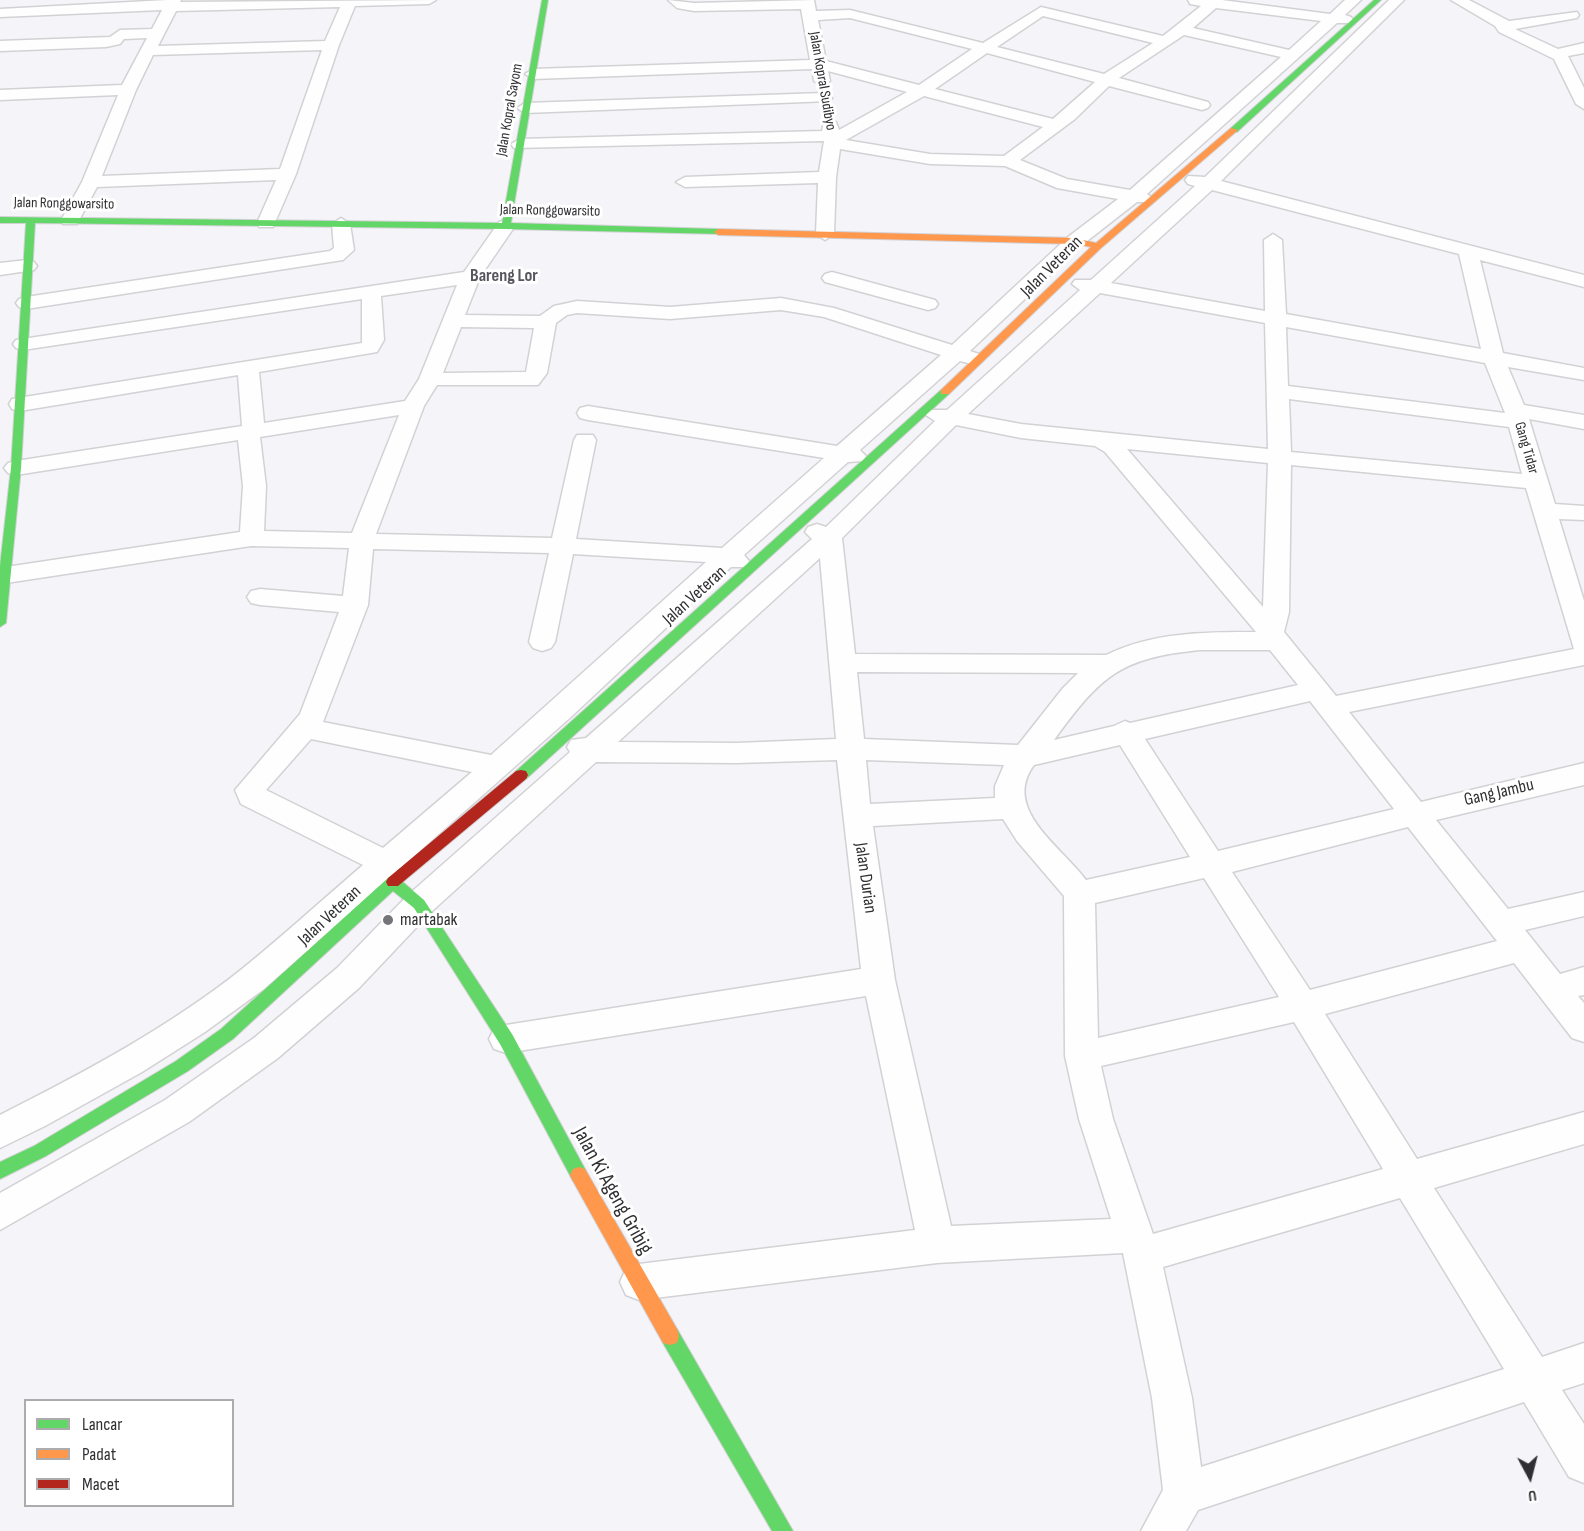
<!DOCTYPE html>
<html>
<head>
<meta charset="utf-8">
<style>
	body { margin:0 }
	#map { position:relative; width:1584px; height:1531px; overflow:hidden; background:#f5f5f9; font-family:"Sofia Sans Condensed",sans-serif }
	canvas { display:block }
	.legend { position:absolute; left:24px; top:1399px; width:210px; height:108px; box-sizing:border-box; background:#fff; border:2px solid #acacad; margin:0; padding:8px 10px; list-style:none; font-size:18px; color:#302f32 }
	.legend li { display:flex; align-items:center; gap:12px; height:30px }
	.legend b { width:30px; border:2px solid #acacad }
	.north { position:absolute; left:1500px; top:1447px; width:60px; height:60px; -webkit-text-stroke:4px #fff; paint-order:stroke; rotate:173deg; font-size:16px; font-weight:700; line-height:24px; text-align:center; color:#302f32 }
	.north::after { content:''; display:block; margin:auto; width:21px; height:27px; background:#302f32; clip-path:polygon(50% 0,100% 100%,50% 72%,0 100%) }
</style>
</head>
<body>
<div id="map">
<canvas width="1584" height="1531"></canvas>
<ul class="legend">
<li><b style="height:8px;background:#63d668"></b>Lancar</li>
<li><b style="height:8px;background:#ff974d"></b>Padat</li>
<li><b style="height:8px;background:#b3261e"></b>Macet</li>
</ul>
<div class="north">U</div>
</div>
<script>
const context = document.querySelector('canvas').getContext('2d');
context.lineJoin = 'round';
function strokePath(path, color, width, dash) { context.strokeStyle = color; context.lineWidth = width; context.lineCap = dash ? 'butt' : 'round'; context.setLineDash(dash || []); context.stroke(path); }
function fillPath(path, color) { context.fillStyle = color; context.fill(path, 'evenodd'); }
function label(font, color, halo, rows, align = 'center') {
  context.font = font + ' "Sofia Sans Condensed",sans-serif'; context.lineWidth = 6; context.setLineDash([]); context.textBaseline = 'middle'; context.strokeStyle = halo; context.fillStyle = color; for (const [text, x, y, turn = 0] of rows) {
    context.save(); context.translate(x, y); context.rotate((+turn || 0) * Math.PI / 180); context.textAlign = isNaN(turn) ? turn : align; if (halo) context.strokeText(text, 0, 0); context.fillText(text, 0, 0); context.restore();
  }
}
const street = new Path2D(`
	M167 0H181L180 2 436 0 429 4 355 6 339 45 296 174 273 227H259L257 223 276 180 97 187 77 224H63L61 220 82 182 118 95 0 100V90L122 85 147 38 124 39 120 44 106 47 0 51V41L110 37 120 30 152 29 162 10 0 17V9ZM340 7 325 41 158 46 176 11ZM322 50 280 169 102 176 136 90 153 55Z
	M668 0 694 3 814 0 816 11 850 10 983 43 1041 7 1163 36 1201 6 1190 4 1188 0H1222L1330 14 1345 0H1361L1345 15 1351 17 1353 20 1351 23H1337L1147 194 1152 198 1149 202H1137L1082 245 970 351 979 354 983 358 979 362 972 364 960 361 860 450 866 456 863 461 848 462 744 555 749 561 746 567H731L572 716 264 989 205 1032 142 1072 45 1126 0 1148V1115C83 1073 168 1028 242 969 283 936 322 900 363 865L241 804 235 790 300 714 339 612 260 605 251 603 247 597 251 591 260 589 343 596 349 548 251 546 6 583 0 581V569L6 567 240 532 243 486 238 440 16 475 8 473 4 468 8 463 16 461 242 426 238 375 20 411 12 409 9 404 12 399 362 343V299L23 350 16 348 13 344 16 340 464 272 499 222 506 220 515 226 480 277 465 315 540 316 554 306 577 301 670 307 781 298 834 308 952 345 1068 237 1118 199 1057 188 1005 166 930 164 840 149 836 177 834 234 825 240 816 234 818 183 685 187 676 182 685 177 819 172 824 141 514 148 511 144 520 139 822 131 824 122H836L839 130 907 92 828 71 830 81 822 86 814 81 812 69 533 79 525 74 533 69 810 60 801 9 694 11 677 8ZM1216 8 1321 21 1289 50 1193 28ZM1043 16 1153 43 1104 74 997 47ZM850 18 972 49 919 85 826 61 818 20ZM1184 35 1281 57 1130 190 1067 179 1020 160 1075 119 1109 86 1202 110 1208 108 1210 105 1208 102 1119 78ZM987 53 1095 82 1053 119 935 89ZM924 96 1043 127 1004 156 930 154 846 140ZM457 285 419 379 405 401 264 423 259 372 377 352 384 340 381 296ZM781 310 824 317 941 355 837 446 588 406 580 408 577 413 580 418 588 420 824 458 722 548 576 539 596 440 593 435H577L574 440 552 538 376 534 424 406 437 385H538L547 373 556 323 567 315 577 313 670 319ZM461 327 534 328 526 372 443 373ZM399 415 352 533 264 531 266 486 260 437ZM373 549 549 553 529 642 533 648 542 651 551 648 555 642 573 554 706 562 491 755 323 722 368 605ZM311 739 472 772 383 848 266 790Z
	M1389 0H1404L1221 181 1584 275V287L1480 260 1503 353 1584 368V380L1508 367 1524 405 1584 415V429L1529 419 1555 504 1584 506V520L1559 519 1584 601V665L1349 712 1421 802 1584 763V785L1436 820 1508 909 1584 892V916L1525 930 1560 974 1584 967V995L1578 996 1584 1003V1042L1572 1038 1514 963 1325 1014 1417 1159 1584 1112V1144L1434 1188 1542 1357 1584 1343V1383L1562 1390 1584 1424V1483L1569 1477 1524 1402 1198 1510 1186 1531H1141L1163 1490 1152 1398 1123 1253 937 1263 639 1300 626 1295 620 1282 626 1269 639 1264 915 1230 866 996 506 1053 494 1049 489 1039 494 1029 506 1025 861 969 837 760 737 763 596 762 430 913 359 988 278 1058 189 1122 0 1230V1193L165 1100 254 1038 337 968 408 895 570 752 567 747 571 740 586 738 812 539 805 532 808 527 817 524 826 527 935 421 926 415 929 410H947L1080 290 1072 284 1075 280H1091L1195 186 1188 184 1185 180 1188 176 1205 177ZM1212 190 1459 254 1481 349 1286 314 1282 240 1273 234 1264 240 1265 311 1111 283ZM1100 293 1265 323 1268 449 1021 424 968 414ZM1286 327 1485 363 1505 413 1288 386ZM1289 399 1509 427 1522 474 1291 452ZM956 425 1021 438 1095 446 1105 452 1256 632C1205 632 1153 632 1106 655L855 654 842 538ZM1127 449 1268 463 1263 607ZM1291 465 1526 488 1574 649 1336 696 1284 632 1289 612ZM820 558 836 739 737 743 618 742ZM1200 650H1270L1298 685 1130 723 1125 721 1114 726 1054 740C1101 676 1119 658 1200 650ZM857 672 1078 673 1063 688 1018 745 864 739ZM1310 701 1394 809 1218 851 1145 739ZM1120 745 1190 857 1086 880C1062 847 1001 809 1034 765ZM866 760 1004 765 995 786V798L870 804ZM1003 819 1017 841 1064 896 1065 1056 1079 1119 1111 1219 951 1226 895 980 873 826ZM1408 827 1497 941 1310 990 1232 872ZM1204 878 1279 997 1098 1038 1095 903ZM1294 1022 1383 1169 1153 1234 1113 1119 1101 1066ZM1400 1198 1504 1369 1201 1467 1192 1398 1163 1267Z
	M1451 0H1469L1509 21 1577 12 1579 15 1577 18 1515 29 1558 49 1584 43V53L1568 56 1584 88V109L1576 104 1554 59 1499 32 1495 26Z
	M824 93 832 98 830 101 525 113 517 108 525 103Z
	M341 218 350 224 354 250 343 260 26 309 19 307 16 303 19 299 26 297 330 251 334 248 332 224Z
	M27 260 34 262 37 266 34 270 0 275V263Z
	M832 272 935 300 938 304 935 308 928 310 825 282 822 278 825 274Z`);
const fast = new Path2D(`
	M542 0H548L511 223 718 229 721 230V234L506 229 35 223 21 468 6 623 0 627V566L11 468 26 223H0V217L502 223Z
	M1374 0H1381L1237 132H1231V128Z
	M945 389 949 390V394L526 779H516L514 775 516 771 941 390Z
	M393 876 398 878 424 900 512 1034 585 1169 588 1175 585 1181 579 1183 573 1181 500 1044 414 908 393 891 233 1039 188 1071 46 1156 0 1179V1162L34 1146 176 1061 221 1029 388 878Z
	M670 1327 677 1329 793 1531H772L663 1343 661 1336 663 1329Z`);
const slow = new Path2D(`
	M1231 128 1238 130 1101 248 949 394H941V390L1091 247 1075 244 718 235 714 232 718 229 1075 238 1096 243Z
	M579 1167 585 1169 677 1329 679 1336 677 1343 670 1345 663 1343 573 1181 570 1175 573 1169Z`);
const jam = new Path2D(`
	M521 770 526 771 528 775 526 779 398 886H388L386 882 388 878 516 771Z`);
const markers = [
	[388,920,6,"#757478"]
];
const farStreetnames = [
	["Jalan Kopral Sudibyo",822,81,80],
	["Jalan Kopral Sayom",510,110,-80],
	["Jalan Ronggowarsito",64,204,1],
	["Jalan Ronggowarsito",550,211,1],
	["Gang Tidar",1526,448,74]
];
const streetNames = [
	["Jalan Veteran",1052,267,-45],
	["Jalan Veteran",695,596,-42],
	["Gang Jambu",1499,793,-13],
	["Jalan Durian",865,878,82],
	["Jalan Veteran",330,916,-43]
];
const farQuarternames = [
	["Bareng Lor",504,276]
];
const poiNames = [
	["martabak",400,920]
];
const nearStreetnames = [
	["Jalan Ki Ageng Gribig",612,1191,61]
];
strokePath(street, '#d2d2d5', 3);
strokePath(fast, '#d2d2d5', 2);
strokePath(slow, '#d2d2d5', 2);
strokePath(jam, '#d2d2d5', 2);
fillPath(street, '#fefefe');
fillPath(fast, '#63d668');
fillPath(slow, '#ff974d');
fillPath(jam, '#b3261e');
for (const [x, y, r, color] of markers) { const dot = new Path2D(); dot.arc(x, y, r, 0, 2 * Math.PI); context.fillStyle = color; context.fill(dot); strokePath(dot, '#fff', 2); }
label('15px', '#302f32', '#fff', farStreetnames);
label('18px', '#302f32', '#fff', streetNames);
label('bold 18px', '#57565d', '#fff', farQuarternames);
label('18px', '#302f32', '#fff', poiNames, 'left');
label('21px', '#302f32', '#fff', nearStreetnames);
</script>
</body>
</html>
